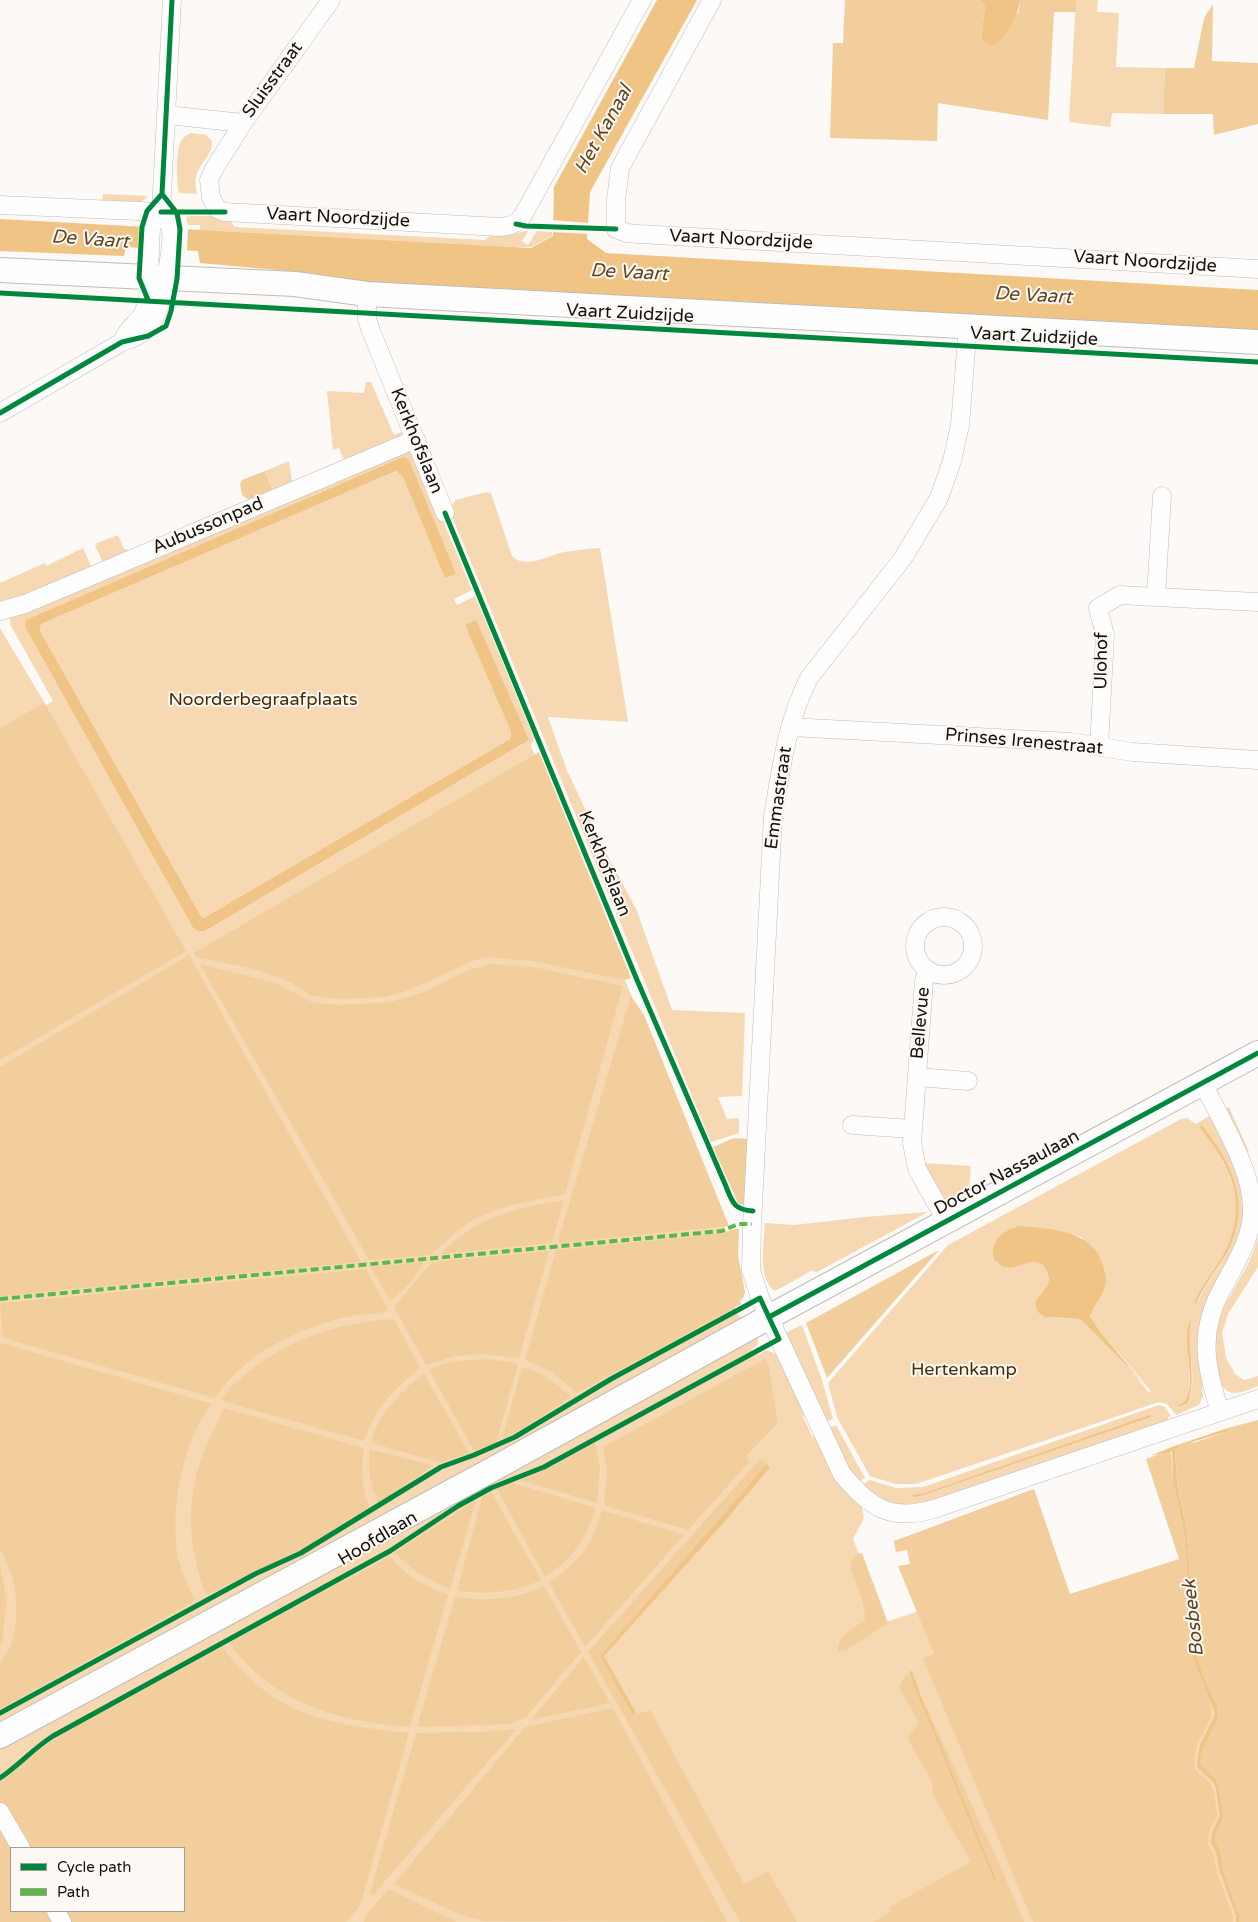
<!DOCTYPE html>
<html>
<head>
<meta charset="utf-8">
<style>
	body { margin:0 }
	#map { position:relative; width:1258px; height:1922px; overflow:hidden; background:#fcf9f6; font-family:"Varela Round",sans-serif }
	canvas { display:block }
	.legend { position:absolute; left:10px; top:1847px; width:175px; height:65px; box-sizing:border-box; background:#fef9f4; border:1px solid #a19d98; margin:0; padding:6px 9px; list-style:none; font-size:15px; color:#16120e }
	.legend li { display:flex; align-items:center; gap:10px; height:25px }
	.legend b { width:25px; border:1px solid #a19d98 }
</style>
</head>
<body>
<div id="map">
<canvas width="1258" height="1922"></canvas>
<ul class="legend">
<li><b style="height:6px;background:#00873e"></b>Cycle path</li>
<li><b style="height:6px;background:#58b947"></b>Path</li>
</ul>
</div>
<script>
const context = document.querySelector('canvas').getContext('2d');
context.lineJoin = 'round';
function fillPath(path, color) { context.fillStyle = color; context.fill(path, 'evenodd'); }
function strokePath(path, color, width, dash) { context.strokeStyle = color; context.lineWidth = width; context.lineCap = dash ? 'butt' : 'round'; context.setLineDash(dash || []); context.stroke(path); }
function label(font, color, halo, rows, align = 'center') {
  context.font = font + ' "Varela Round",sans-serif'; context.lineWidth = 4; context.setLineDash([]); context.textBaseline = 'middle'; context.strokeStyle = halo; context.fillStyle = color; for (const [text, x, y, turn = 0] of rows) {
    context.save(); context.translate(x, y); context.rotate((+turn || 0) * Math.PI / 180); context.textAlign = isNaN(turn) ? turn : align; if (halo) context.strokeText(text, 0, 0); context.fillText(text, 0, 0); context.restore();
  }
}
const green = new Path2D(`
	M1076 0H1098L1097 12 1119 13 1116 67 1165 68 1163 114 1112 113 1110 127 1069 122Z
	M191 133 206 135 212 141C213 161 190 163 197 194L179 193C176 183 176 150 181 141 183 137 187 135 191 133Z
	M103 194 148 196 140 203 102 204Z
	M190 216H215L229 219 235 227 485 240 493 233 514 234 529 230 522 241 528 245 537 231 552 232V236L531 247H511L200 230V225H188L186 217Z
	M366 382H371L394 435 406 430 398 442 346 464 339 448 333 450 327 391 364 393Z
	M412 447 472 590 454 599 457 605 475 596 534 738 531 746 733 1248V1303L738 1315 742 1318 758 1339V1344L752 1349 754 1356 767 1350 779 1356 805 1412 803 1417 812 1436 817 1438 862 1506 864 1518 853 1539 886 1622 967 1595 1065 1602 1208 1560 1258 1922H0V733L53 701 10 624V615ZM410 462 455 574 446 578 403 477 396 471 41 624 40 631 202 918H205L510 739 511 732 465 625 529 740 205 931H198L193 928 25 627ZM11 1848H184V1911H11Z
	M289 461 293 487 274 494 265 471Z
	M486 492 491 493 512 556C525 570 549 555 564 552 576 550 588 549 600 548L628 722 548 717 566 768 602 845 637 911 672 1010 745 1013 742 1096 718 1097 727 1119 739 1118V1133L711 1142 449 509 456 500Z
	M118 535 124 549 129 550 132 553 103 562 95 546 97 543Z
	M83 548 91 566 90 571 0 604V583L45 563 46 566Z
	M0 628 44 702 0 728Z
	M1229 1107 1249 1152H1242L1222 1110Z
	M1213 1114 1244 1184 1245 1223 1214 1292 1206 1387H1202L1203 1396 1199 1405 1176 1415 1167 1404 1159 1402 916 1484H895L870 1476 837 1417 828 1383 948 1245 1181 1119 1187 1118 1196 1124ZM1200 1124C1231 1162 1252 1202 1228 1250 1219 1268 1206 1284 1197 1303L1194 1302C1203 1283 1217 1267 1226 1249 1251 1199 1226 1165 1200 1124ZM1027 1227 1082 1237 1091 1318 1099 1330 1151 1391 1148 1392 1130 1369 1080 1319 1052 1318 1035 1303C1039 1294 1048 1289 1049 1279 1049 1276 1047 1271 1045 1268 1034 1254 1018 1270 1004 1267 1001 1266 997 1262 994 1260ZM1189 1319H1191C1186 1345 1197 1372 1190 1396 1188 1402 1184 1404 1179 1407L1178 1405C1182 1403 1185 1402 1187 1397 1194 1379 1184 1343 1189 1319Z
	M923 1163 971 1166 969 1190 945 1203Z
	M928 1212 817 1272 811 1271 775 1291C757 1279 764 1242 765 1223L794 1225 865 1217Z
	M1258 1239V1267L1228 1314 1222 1333 1226 1358 1235 1374 1244 1380 1258 1376V1386C1245 1391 1228 1400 1221 1383L1216 1385 1212 1339 1223 1299 1229 1298 1249 1262Z
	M802 1325 822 1380 833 1419 826 1422 787 1336V1332Z
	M1159 1405 1165 1407 1171 1416 1168 1417 1169 1422 921 1506C892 1505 885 1503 861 1485L870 1480 896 1488 923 1487ZM1150 1416V1417L924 1495 907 1496 924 1493Z
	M836 1425 865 1478 858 1482 849 1471 830 1428Z`);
const forest = new Path2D(`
	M845 0H979L985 6 981 40 988 45H995L1019 11 1020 0H1076V12H1054L1048 120 938 103 937 141 830 138 833 43H843Z
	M1213 4 1212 61 1258 63V124L1214 135 1213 114H1163L1165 68H1194L1204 18Z
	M265 471 274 494 253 503 242 495 240 484 242 480Z
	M44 702 186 951 0 1060V728Z
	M539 752 631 978 624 980 532 961 486 957 472 961 430 981 403 992 384 997 341 999 312 996 288 981 275 976 254 969 196 957 194 953Z
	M189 955 361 1262 0 1296V1067Z
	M200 964 276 983 314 1003 339 1005 391 1002 424 992 469 970 491 964 533 967 623 986 565 1194 510 1205 474 1219 457 1231 430 1255 369 1260Z
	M631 996 644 1015 729 1226 560 1243 558 1241Z
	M734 1138 749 1139 744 1205 738 1203 713 1147Z
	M564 1200 552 1243 440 1254C481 1215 510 1210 564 1200Z
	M734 1229H739L738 1256 745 1292 743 1298 740 1300 741 1304 577 1393 552 1372 525 1360 556 1250 720 1234Z
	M939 1250 827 1378 806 1323Z
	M549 1251 519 1358 481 1354 455 1356 426 1365 394 1307 432 1262Z
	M424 1262 410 1283 390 1301 371 1267Z
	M366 1269 388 1310 384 1312C372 1314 359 1314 346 1317 295 1330 245 1353 215 1398L3 1338 0 1303Z
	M394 1319 420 1368C393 1390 376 1407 364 1441L222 1401C224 1392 234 1384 241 1378 284 1340 338 1322 394 1319Z
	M1 1343 212 1404C206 1412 200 1421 196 1430 179 1467 172 1511 177 1551 179 1568 188 1585 195 1601L0 1709C0 1697 0 1677 0 1666 2 1658 8 1652 11 1645 21 1617 17 1575 0 1550V1347Z
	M485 1359 510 1362 518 1365 496 1443 474 1451 429 1370C446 1361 466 1360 485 1359Z
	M765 1359 769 1366 777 1420 776 1425 746 1456 749 1462 688 1530 604 1505 607 1472 603 1447Z
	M522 1368C537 1368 561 1387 571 1397L522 1429 502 1439Z
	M424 1374 469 1453 441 1463 372 1443C373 1420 405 1386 424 1374Z
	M224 1408 364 1448C361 1469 361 1488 370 1507L304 1548 206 1595C189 1550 185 1503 202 1457 208 1440 217 1424 224 1408Z
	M1258 1420V1922H1239V1914L1223 1871 1220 1851 1215 1842V1834L1223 1817 1219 1788 1200 1764C1200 1743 1218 1727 1218 1713 1218 1705 1213 1698 1210 1691 1204 1679 1199 1666 1197 1654 1195 1643 1196 1633 1193 1623L1187 1531 1177 1481 1175 1449 1177 1445 1192 1440 1193 1443 1229 1431 1228 1428Z
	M595 1443 600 1468 597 1503 520 1480 553 1466Z
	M370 1449 433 1466 378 1503C370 1484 367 1469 370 1449Z
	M1171 1450 1173 1482 1184 1532 1193 1653 1202 1682 1210 1699 1209 1702 1212 1713 1209 1722 1197 1744 1194 1765 1196 1771 1209 1782 1214 1791 1217 1816 1209 1832 1208 1845 1213 1853 1217 1873 1233 1916V1922H1033L923 1658 934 1654 898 1566 910 1564 907 1550 896 1552 894 1541 1034 1489 1070 1594 1179 1559 1146 1459Z
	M760 1459 768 1464H767L600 1656 634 1715 650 1710 744 1884 768 1871 797 1922H740L588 1652Z
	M512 1483 596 1508C585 1541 574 1557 545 1577L497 1489Z
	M491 1492 541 1580C513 1593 487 1594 457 1591L482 1497Z
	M476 1500 450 1589C428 1580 410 1570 395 1552Z
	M602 1510 684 1535 585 1647 549 1583C580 1560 591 1548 602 1510Z
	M862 1553 888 1623 845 1651H838C837 1636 854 1627 865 1621 866 1600 854 1583 850 1563L857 1554Z
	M390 1556C405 1576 425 1586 448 1595L410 1727C338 1721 274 1704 229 1643Z
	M0 1566 7 1601 2 1641 0 1647Z
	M544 1586 581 1652 525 1718 508 1724 488 1725 417 1727 455 1597C487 1602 516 1599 544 1586Z
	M223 1647C273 1717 329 1724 409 1733L360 1906 346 1922H68L62 1911H184V1848H27L0 1801V1783L44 1746 64 1733Z
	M584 1657 610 1703 531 1720Z
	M911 1672 914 1681 1002 1870 1024 1922H873L891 1912 889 1907 971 1862 933 1795C935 1774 913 1757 908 1737L919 1723 899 1687 905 1676Z
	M613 1708 727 1922 484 1921 461 1915 394 1884 525 1727Z
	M516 1729 373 1895 370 1893 416 1733 483 1732Z
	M0 1822 11 1848V1911H49L56 1922H0Z
	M388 1889 457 1922H364L365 1917Z`);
const water = new Path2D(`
	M657 0H697L590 192 587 239 606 253 1258 290V331L362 284 310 273 200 263 198 251 126 247 124 256 0 251V219L531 248 553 236 554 187Z
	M979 0H1020C1018 17 1008 33 995 45H988L981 40 985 6Z
	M403 457H405L410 462 456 574 445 578 403 477 396 471 41 624 40 631 202 918H204L510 739 511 732 465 625 476 620 529 740 205 931H198L193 928 25 627 26 620Z
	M1201 1124C1232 1162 1252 1203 1228 1251 1221 1263 1212 1275 1205 1287 1201 1292 1199 1298 1196 1304L1194 1302C1203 1283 1217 1267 1226 1249 1249 1202 1230 1165 1200 1128Z
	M1020 1226C1051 1229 1094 1230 1103 1266 1105 1271 1106 1276 1106 1281 1105 1294 1094 1304 1090 1316L1099 1330 1150 1392 1130 1369 1080 1319 1045 1317 1038 1312 1035 1303C1039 1294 1048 1289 1049 1279 1049 1276 1047 1271 1045 1268 1034 1254 1018 1271 1004 1267 1001 1266 997 1262 994 1260 989 1241 1003 1230 1020 1226Z
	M1190 1318 1191 1319C1186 1343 1198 1385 1187 1403L1178 1407V1405C1182 1403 1185 1402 1187 1397 1196 1375 1181 1343 1190 1318Z
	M1150 1415 1151 1417 924 1495 915 1497 907 1496 924 1493Z
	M1228 1428 1229 1431 1192 1442V1440Z
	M1177 1445 1178 1448 1175 1449 1177 1482 1187 1531 1193 1623C1196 1633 1195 1643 1197 1654 1199 1666 1204 1679 1210 1691 1213 1698 1218 1705 1218 1713 1218 1727 1200 1743 1200 1764L1216 1780 1219 1788 1223 1817 1215 1834V1842L1220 1851 1223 1871 1239 1915V1922H1236V1915L1220 1872 1216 1852 1211 1843 1212 1832 1220 1816 1216 1788 1213 1782 1198 1768 1197 1765 1200 1745 1212 1721 1215 1713 1196 1666 1193 1653 1184 1532 1173 1482 1172 1451 1150 1456Z
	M767 1464 770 1467 719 1528 604 1656 636 1713 633 1715 600 1656Z
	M910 1671H912L924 1705 996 1879 994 1880 913 1683Z`);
const pier = new Path2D(`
	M551 220 590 223 589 234 551 232Z
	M139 226 188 229 187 251 138 248Z`);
const street = new Path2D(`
	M331 0 243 123 214 169 209 180 211 197 217 209 225 212 500 227C510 226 515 225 522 217L642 0
	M712 0 620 168 616 200V229L627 233 639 234 1258 269
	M167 115 243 123
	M0 205 161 212 172 0
	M367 294V319L371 331 445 513
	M968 325 960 425 952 461 939 498 903 558 809 678C787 721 781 769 773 816L752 1224 751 1270 760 1298 842 1474C869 1507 890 1522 934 1509L1258 1399
	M0 413 122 342C157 334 162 303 167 272 169 259 173 243 171 229 170 224 164 217 161 212L151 227 148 300C142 324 129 323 122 342
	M1156 597 1258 602
	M0 611 25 604 416 439
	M790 727 1071 742 1132 752 1258 760
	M1099 747 1105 635 1098 608 1120 595 1156 597 1162 496
	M915 946a29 29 0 1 1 58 0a29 29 0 1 1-58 0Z
	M927 970 924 981 912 1143 917 1169 947 1222
	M917 1077 968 1081
	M1203 1083C1220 1119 1253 1170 1252 1210 1252 1240 1234 1265 1221 1291 1198 1334 1206 1368 1220 1412
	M852 1125 913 1129
	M0 1812 21 1848
	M56 1911 62 1922`);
const secondary = new Path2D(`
	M0 270 295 284 367 294 1258 342
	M0 1736 484 1474 769 1317 1258 1053`);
const quiet = new Path2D(`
	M0 1299 722 1231 738 1224H752`);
const cycleway = new Path2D(`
	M161 212H225
	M516 224 526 226 616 229
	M0 293 1258 362
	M148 300 139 278 142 227 147 211 162 194 172 0
	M0 413 122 342 148 336 166 326 171 311 177 279 180 229 177 213 162 194
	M445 513 637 980 725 1184C732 1201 733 1210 753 1211
	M769 1317 1258 1053
	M0 1713 255 1574 301 1553 441 1467 474 1455 515 1437 611 1379 760 1298 779 1339 544 1467 491 1488 458 1506 390 1551 53 1736C34 1748 19 1765 0 1778`);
const streetNames = [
	["Sluisstraat",273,80,-54],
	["Vaart Noordzijde",338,218,3],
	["Vaart Noordzijde",741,240,3],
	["Vaart Noordzijde",1145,262,4],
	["Vaart Zuidzijde",630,314,3],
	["Vaart Zuidzijde",1034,337,3],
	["Kerkhofslaan",416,441,68],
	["Aubussonpad",208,526,-23],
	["Ulohof",1102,661,-89],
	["Prinses Irenestraat",1024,742,5],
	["Emmastraat",779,798,-82],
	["Kerkhofslaan",604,864,68],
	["Bellevue",921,1023,-85],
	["Doctor Nassaulaan",1007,1173,-28],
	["Hoofdlaan",378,1539,-31]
];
const parkNames = [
	["Noorderbegraafplaats",263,700],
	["Hertenkamp",964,1370]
];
const waterNames = [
	["Het Kanaal",604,130,-61],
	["De Vaart",90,240,4],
	["De Vaart",629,273,3],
	["De Vaart",1033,296,3],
	["Bosbeek",1194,1618,-96]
];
fillPath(green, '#f6d9b2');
fillPath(forest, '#f1ce9c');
fillPath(water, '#f0c485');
fillPath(pier, '#fcf9f6');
strokePath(street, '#c0bcb9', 19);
strokePath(secondary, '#c0bcb9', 26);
strokePath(street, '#fffefe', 18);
strokePath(secondary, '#fffefe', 24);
strokePath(quiet, '#58b947', 4, [8, 4]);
strokePath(cycleway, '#00873e', 5);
label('18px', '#16120e', '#fef9f4', streetNames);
label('18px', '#472e07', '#fef9f4', parkNames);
label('italic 19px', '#604622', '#fef9f4', waterNames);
</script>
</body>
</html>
